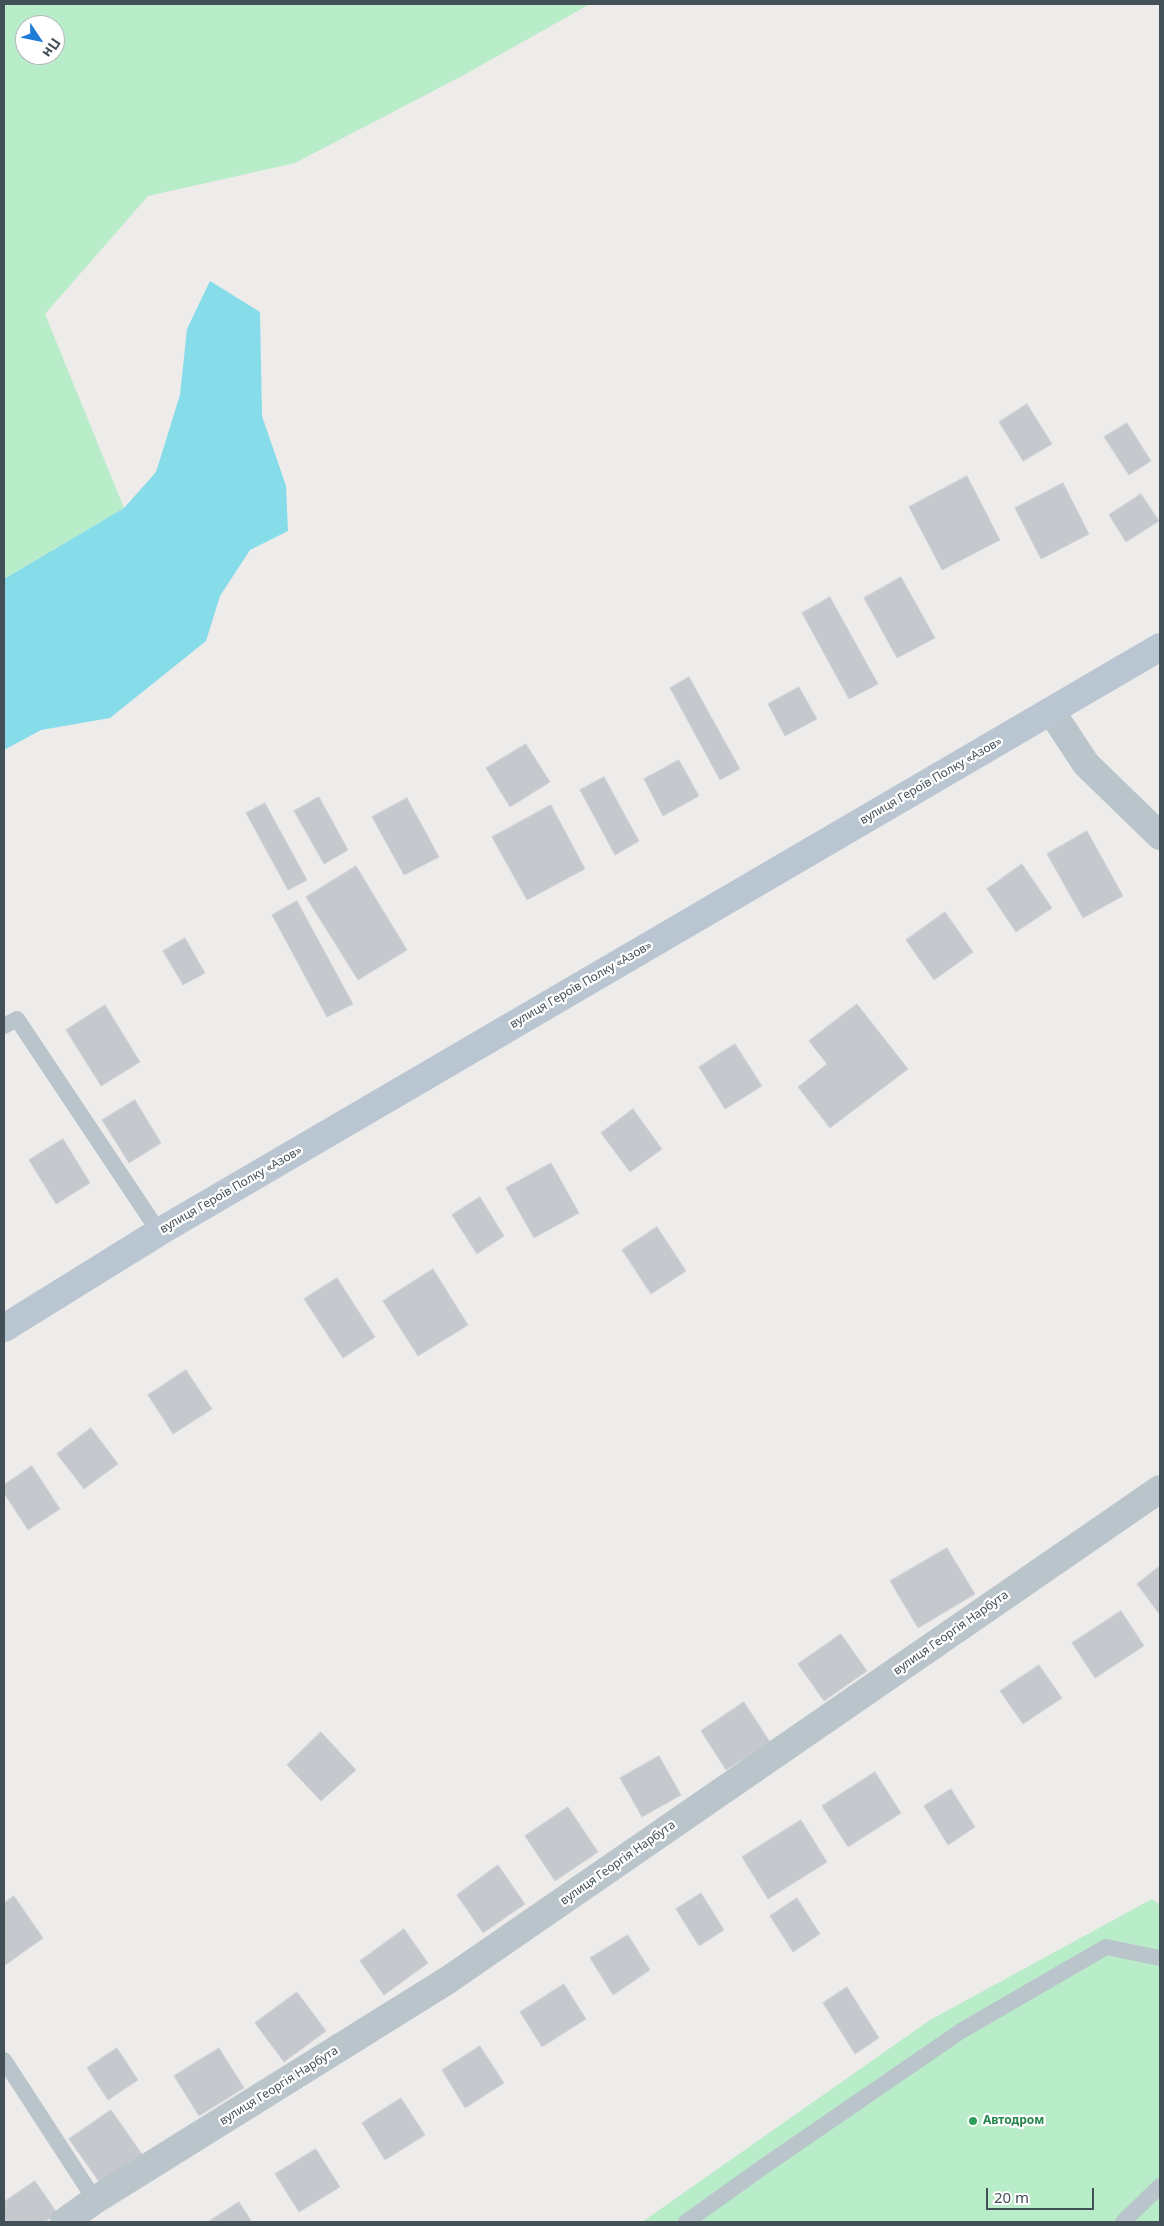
<!DOCTYPE html>
<html>
<head>
<meta charset="utf-8">
<style>
	body { margin:0 }
	#map { position:relative; width:1164px; height:2226px; overflow:hidden; background:#eeebeb; font-family:"Noto Sans",sans-serif }
	canvas { display:block }
	.frame { position:absolute; inset:0; border:5px solid #445058; pointer-events:none }
	.north { position:absolute; left:15px; top:15px; width:50px; height:50px; box-sizing:border-box; background:#fff; border:1px solid #b4b9bc; border-radius:50%; rotate:124deg; font-size:14px; font-weight:700; line-height:20px; text-align:center; color:#445058 }
	.north::after { content:''; display:block; margin:auto; width:18px; height:22px; background:#1c7cd8; clip-path:polygon(50% 0,100% 100%,50% 72%,0 100%) }
	.scale { position:absolute; left:986px; top:2188px; width:108px; height:22px; box-sizing:border-box; border:2px solid #445058; border-top:0; padding-left:6px; font-size:15px; line-height:18px; white-space:nowrap; color:#445058; -webkit-text-stroke:4px #fff; paint-order:stroke }
</style>
</head>
<body>
<div id="map">
<canvas width="1164" height="2226"></canvas>
<div class="frame"></div>
<div class="north">Пн</div>
<div class="scale">20 m</div>
</div>
<script>
const context = document.querySelector('canvas').getContext('2d');
context.lineJoin = 'round';
function fillPath(path, color) { context.fillStyle = color; context.fill(path, 'evenodd'); }
function strokePath(path, color, width, dash) { context.strokeStyle = color; context.lineWidth = width; context.lineCap = dash ? 'butt' : 'round'; context.setLineDash(dash || []); context.stroke(path); }
function label(font, color, halo, rows, align = 'center') {
  context.font = font + ' "Noto Sans",sans-serif'; context.lineWidth = 4.5; context.setLineDash([]); context.textBaseline = 'middle'; context.strokeStyle = halo; context.fillStyle = color; for (const [text, x, y, turn = 0] of rows) {
    context.save(); context.translate(x, y); context.rotate((+turn || 0) * Math.PI / 180); context.textAlign = isNaN(turn) ? turn : align; if (halo) context.strokeText(text, 0, 0); context.fillText(text, 0, 0); context.restore();
  }
}
const green = new Path2D(`
	M4 4H590L462 76 295 163 148 196 45 314 124 508 4 579ZM25 25H55V55H25Z
	M1152 1899 1160 1905V2222H642L930 2020Z`);
const water = new Path2D(`
	M210 281 260 312 262 416 286 486 288 531 250 550 220 596 206 641 110 718 41 730 4 750V579L124 508 156 472 180 395 187 329Z`);
const building = new Path2D(`
	M1027 404 1052 444 1023 461 999 422Z
	M1127 423 1151 461 1129 475 1104 437Z
	M967 476 1000 540 942 570 909 507Z
	M1063 483 1089 534 1041 559 1015 508Z
	M1141 494 1159 521 1126 542 1109 515Z
	M901 577 935 638 897 658 864 598Z
	M830 597 878 684 849 699 802 613Z
	M689 677 740 769 720 780 670 688Z
	M799 687 817 719 785 736 768 704Z
	M526 744 550 782 510 807 486 768Z
	M679 760 699 796 663 816 644 779Z
	M604 777 639 841 615 855 580 790Z
	M319 797 348 850 324 864 294 811Z
	M407 798 439 857 404 875 372 817Z
	M265 803 307 880 288 890 246 813Z
	M551 805 585 869 527 900 492 837Z
	M1087 831 1123 896 1083 918 1047 854Z
	M1022 864 1052 908 1016 932 987 889Z
	M356 866 407 950 358 980 306 897Z
	M297 901 353 1004 327 1017 272 915Z
	M945 912 973 952 934 980 906 940Z
	M185 938 205 973 183 985 163 951Z
	M857 1004 908 1069 830 1128 798 1087 827 1064 809 1041Z
	M105 1005 140 1062 101 1086 66 1030Z
	M735 1044 762 1086 725 1109 699 1067Z
	M135 1100 161 1143 129 1163 102 1120Z
	M633 1109 662 1149 630 1172 601 1133Z
	M63 1139 90 1183 56 1204 29 1160Z
	M551 1163 579 1213 534 1238 506 1188Z
	M480 1197 504 1236 477 1254 452 1215Z
	M657 1227 686 1271 651 1294 622 1250Z
	M433 1269 468 1325 418 1356 383 1301Z
	M337 1278 375 1337 343 1358 304 1299Z
	M186 1370 212 1409 173 1434 148 1395Z
	M91 1428 118 1464 84 1489 57 1454Z
	M32 1466 60 1509 28 1530 4 1493V1485Z
	M947 1548 975 1594 918 1628 890 1581Z
	M1160 1566V1615L1137 1584Z
	M1121 1611 1144 1646 1095 1678 1072 1643Z
	M841 1634 867 1671 824 1701 798 1664Z
	M1039 1665 1062 1698 1023 1724 1000 1691Z
	M744 1702 770 1742 726 1770 701 1731Z
	M321 1732 356 1770 321 1801 287 1765Z
	M659 1756 681 1795 642 1817 620 1778Z
	M875 1772 901 1813 848 1847 822 1806Z
	M951 1789 975 1827 948 1845 924 1806Z
	M568 1807 598 1852 555 1881 525 1836Z
	M801 1820 827 1862 768 1899 742 1857Z
	M498 1865 525 1904 483 1933 457 1895Z
	M701 1893 724 1930 699 1946 676 1909Z
	M14 1896 43 1938 4 1966V1903Z
	M797 1898 820 1934 793 1952 770 1916Z
	M404 1929 428 1963 384 1995 360 1961Z
	M628 1935 650 1970 613 1995 590 1958Z
	M564 1984 586 2019 542 2047 520 2012Z
	M847 1987 879 2038 855 2054 823 2003Z
	M297 1992 326 2031 284 2062 255 2023Z
	M480 2046 504 2083 465 2108 442 2070Z
	M117 2048 138 2080 108 2100 87 2068Z
	M219 2048 244 2088 199 2116 174 2076Z
	M401 2098 425 2135 385 2160 362 2123Z
	M111 2110 144 2157 102 2186 69 2139Z
	M316 2149 340 2187 299 2212 275 2174Z
	M35 2181 57 2213 45 2222H4V2202Z
	M239 2202 252 2222H208Z`);
const lane = new Path2D(`
	M4 1026 17 1019 159 1232
	M4 2060 95 2200
	M686 2222 763 2167 961 2031 1106 1947 1160 1958
	M1123 2222 1160 2186`);
const street = new Path2D(`
	M1051 711 1086 764 1160 836
	M64 2222 95 2200 448 1980 1160 1489`);
const secondary = new Path2D(`
	M4 1328 159 1232 1160 647`);
const markers = [
	[973,2121,5,"#2e9e5b"]
];
const streetNames = [
	["вулиця Героїв Полку «Азов»",931,781,-30],
	["вулиця Героїв Полку «Азов»",581,985,-30],
	["вулиця Героїв Полку «Азов»",231,1190,-30],
	["вулиця Георгія Нарбута",951,1633,-35],
	["вулиця Георгія Нарбута",618,1863,-35],
	["вулиця Георгія Нарбута",279,2086,-32]
];
const leisureNames = [
	["Автодром",983,2121]
];
fillPath(green, '#b9edc9');
fillPath(water, '#86dce9');
fillPath(building, '#c5c9ce');
strokePath(building, '#cfd2d7', 1);
strokePath(lane, '#b9c4cb', 16);
strokePath(street, '#b9c4cb', 28);
strokePath(secondary, '#b9c5d0', 28);
for (const [x, y, r, color] of markers) { const dot = new Path2D(); dot.arc(x, y, r, 0, 2 * Math.PI); context.fillStyle = color; context.fill(dot); strokePath(dot, '#fff', 2); }
label('12px', '#445058', '#fff', streetNames);
label('bold 12px', '#27864d', '#fff', leisureNames, 'left');
</script>
</body>
</html>
